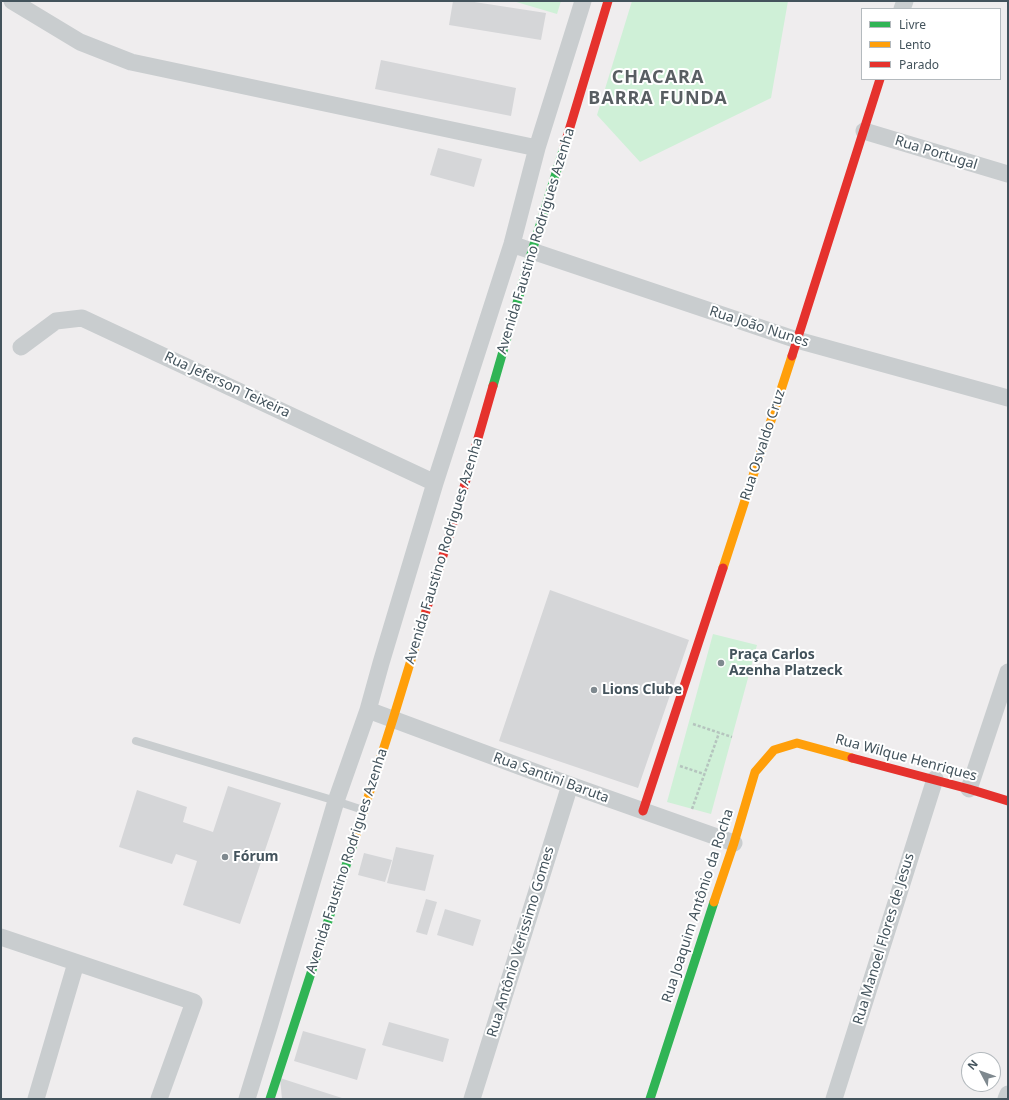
<!DOCTYPE html>
<html>
<head>
<meta charset="utf-8">
<style>
	body { margin:0 }
	#map { position:relative; width:1009px; height:1100px; overflow:hidden; background:#efedee; font-family:"Noto Sans",sans-serif }
	canvas { display:block }
	.frame { position:absolute; inset:0; border:2px solid #43535c; pointer-events:none }
	.legend { position:absolute; left:861px; top:8px; width:140px; height:72px; box-sizing:border-box; background:#fff; border:1px solid #b4babe; margin:0; padding:5px 7px; list-style:none; font-size:12px; color:#43535c }
	.legend li { display:flex; align-items:center; gap:8px; height:20px }
	.legend b { width:20px; border:1px solid #b4babe }
	.north { position:absolute; left:961px; top:1052px; width:40px; height:40px; box-sizing:border-box; background:#fff; border:1px solid #b4babe; border-radius:50%; rotate:311deg; font-size:11px; font-weight:700; line-height:16px; text-align:center; color:#43535c }
	.north::after { content:''; display:block; margin:auto; width:14px; height:18px; background:#7f898f; clip-path:polygon(50% 0,100% 100%,50% 72%,0 100%) }
</style>
</head>
<body>
<div id="map">
<canvas width="1009" height="1100"></canvas>
<div class="frame"></div>
<ul class="legend">
<li><b style="height:5px;background:#30b455"></b>Livre</li>
<li><b style="height:5px;background:#ff9f0a"></b>Lento</li>
<li><b style="height:5px;background:#e5322d"></b>Parado</li>
</ul>
<div class="north">N</div>
</div>
<script>
const context = document.querySelector('canvas').getContext('2d');
context.lineJoin = 'round';
function fillPath(path, color) { context.fillStyle = color; context.fill(path, 'evenodd'); }
function strokePath(path, color, width, dash) { context.strokeStyle = color; context.lineWidth = width; context.lineCap = dash ? 'butt' : 'round'; context.setLineDash(dash || []); context.stroke(path); }
function label(font, color, halo, rows, align = 'center') {
  context.font = font + ' "Noto Sans",sans-serif'; context.lineWidth = 4; context.setLineDash([]); context.textBaseline = 'middle'; context.strokeStyle = halo; context.fillStyle = color; for (const [text, x, y, turn = 0] of rows) {
    context.save(); context.translate(x, y); context.rotate((+turn || 0) * Math.PI / 180); context.textAlign = isNaN(turn) ? turn : align; if (halo) context.strokeText(text, 0, 0); context.fillText(text, 0, 0); context.restore();
  }
}
const green = new Path2D(`
	M513 1H561L557 14Z
	M632 1H788L771 98 640 162 597 115Z
	M713 634 757 645 711 814 667 802Z`);
const building = new Path2D(`
	M453 1H468L546 13 541 40 449 25Z
	M381 60 516 88 511 116 375 89Z
	M438 148 482 159 474 187 430 175Z
	M550 590 689 640 638 788 499 741Z
	M228 786 281 803 240 924 183 905 197 861 176 854 172 864 119 847 137 790 187 807 183 822 213 832Z
	M396 847 434 855 425 891 387 883Z
	M364 853 392 860 385 882 358 875Z
	M426 899 437 902 427 935 416 932Z
	M445 909 481 920 473 946 437 935Z
	M389 1022 449 1039 443 1062 382 1045Z
	M303 1031 366 1049 357 1080 294 1061Z
	M280 1078 345 1099H282Z`);
const path = new Path2D(`
	M693 724 732 737
	M680 766 704 774
	M692 809 719 733`);
const lane = new Path2D(`
	M136 741 336 801 363 810`);
const street = new Path2D(`
	M12 1 80 42 131 62 537 148
	M902 9 905 1
	M864 131 1008 174
	M520 247 797 340 1008 398
	M21 347 56 321 82 318 435 483
	M368 710 570 785 734 843
	M969 789 1008 672
	M1 937 194 1002 159 1099
	M36 1099 76 963
	M247 1099 270 1024 336 801 368 710 381 663 435 483 512 244 537 148 583 1
	M472 1099 570 785
	M834 1099 935 779
	M1006 1099 1008 1094`);
const fast = new Path2D(`
	M493 386 532 251 564 147
	M270 1099 355 838
	M650 1099 714 902`);
const slow = new Path2D(`
	M723 568 792 356
	M355 838 393 719 426 611
	M714 902 734 843 755 772 774 750 797 743 852 758`);
const jam = new Path2D(`
	M564 147 608 1
	M792 356 880 79
	M426 611 462 494 493 386
	M852 758 969 789 1008 801
	M643 811 723 568`);
const markers = [
	[721,663,4,"#7f898f"],
	[594,690,4,"#7f898f"],
	[225,857,4,"#7f898f"]
];
const streetNames = [
	["Rua Portugal",936,153,17],
	["Avenida Faustino Rodrigues Azenha",536,241,-73],
	["Rua João Nunes",759,327,18],
	["Rua Jeferson Teixeira",227,385,25],
	["Rua Osvaldo Cruz",763,445,-72],
	["Avenida Faustino Rodrigues Azenha",444,551,-73],
	["Rua Wilque Henriques",906,758,15],
	["Rua Santini Baruta",551,778,20],
	["Avenida Faustino Rodrigues Azenha",347,861,-72],
	["Rua Joaquim Antônio da Rocha",698,906,-72],
	["Rua Manoel Flores de Jesus",884,939,-73],
	["Rua Antônio Verissimo Gomes",521,942,-73]
];
const poiNames = [
	["Praça Carlos",729,655],
	["Azenha Platzeck",729,671],
	["Lions Clube",602,690],
	["Fórum",233,857]
];
const districtNames = [
	["CHACARA",658,78],
	["BARRA FUNDA",658,99]
];
fillPath(green, '#cff0d7');
fillPath(building, '#d5d6d8');
strokePath(path, '#b5c4be', 2.5, [3, 2]);
strokePath(lane, '#c9cdcf', 8);
strokePath(street, '#c9cdcf', 17);
strokePath(fast, '#30b455', 9);
strokePath(slow, '#ff9f0a', 9);
strokePath(jam, '#e5322d', 9);
for (const [x, y, r, color] of markers) { const dot = new Path2D(); dot.arc(x, y, r, 0, 2 * Math.PI); context.fillStyle = color; context.fill(dot); strokePath(dot, '#fff', 1.5); }
label('14px', '#43535c', '#fff', streetNames);
label('bold 14px', '#43535c', '#fff', poiNames, 'left');
context.letterSpacing = '1px';
label('bold 18px', '#585e62', '#fff', districtNames);
context.letterSpacing = '0px';
</script>
</body>
</html>
